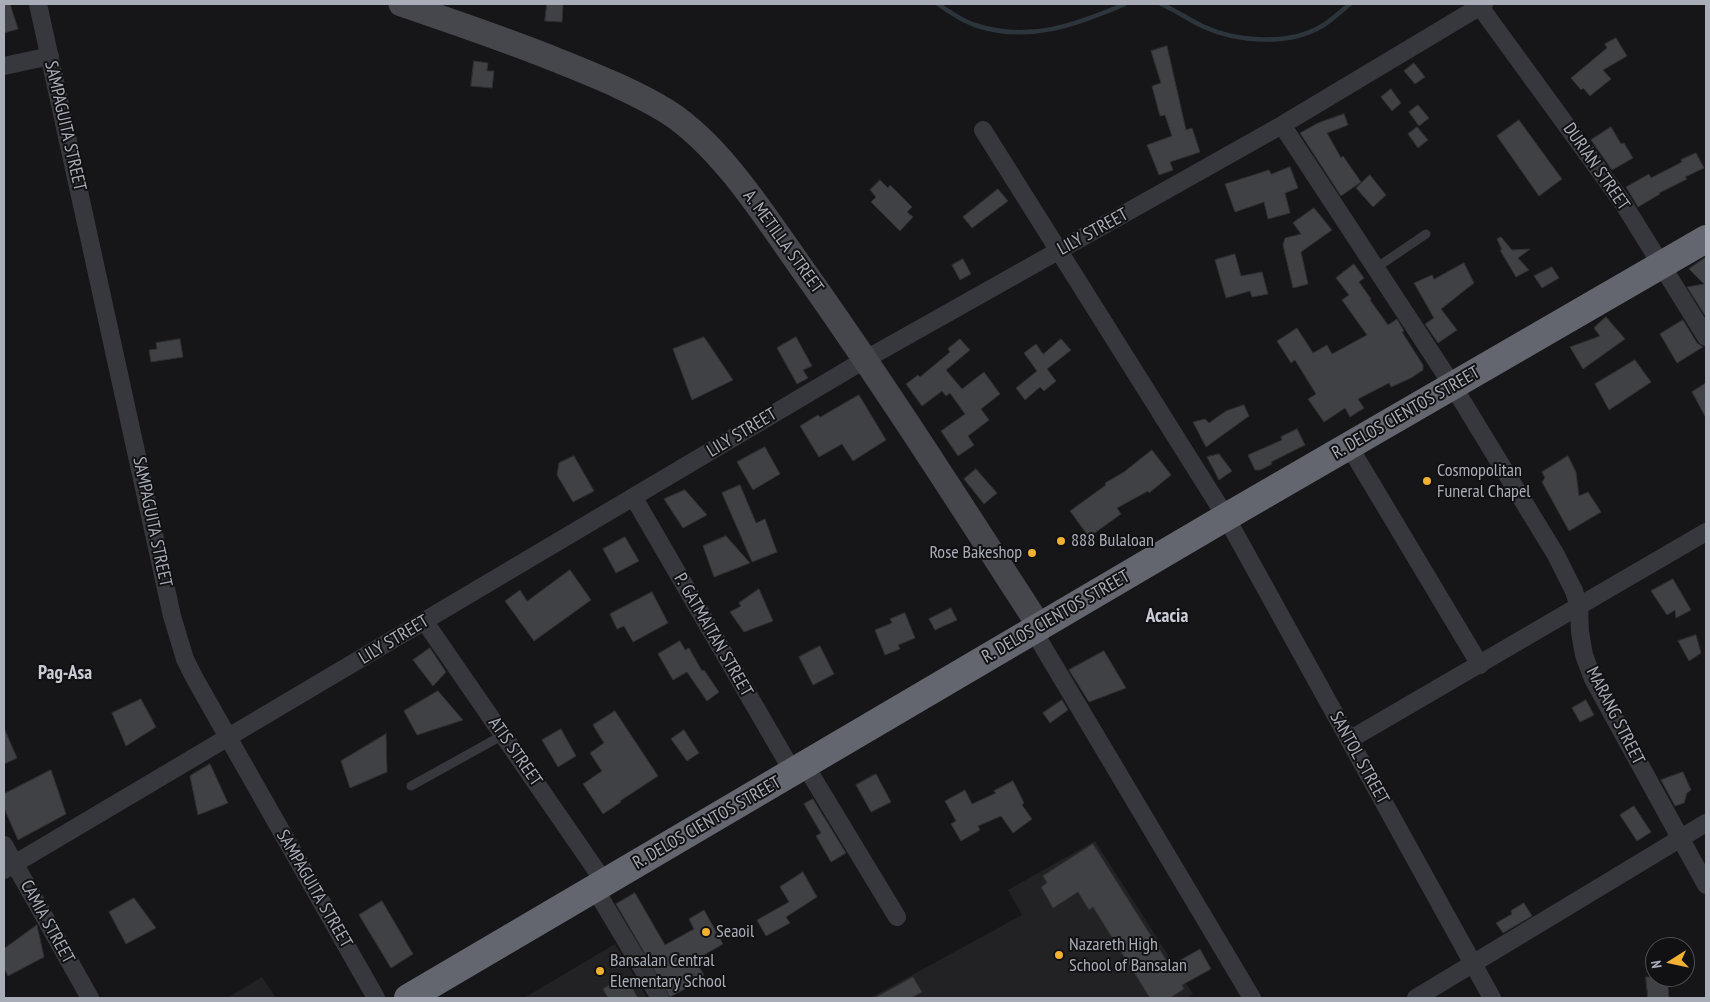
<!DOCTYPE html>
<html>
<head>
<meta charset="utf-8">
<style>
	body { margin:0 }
	#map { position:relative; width:1710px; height:1002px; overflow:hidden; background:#161618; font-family:"PT Sans Narrow",sans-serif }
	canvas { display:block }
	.frame { position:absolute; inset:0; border:5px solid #a8adb8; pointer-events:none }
	.north { position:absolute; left:1645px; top:937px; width:50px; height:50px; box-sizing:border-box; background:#111113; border:1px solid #4d4f55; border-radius:50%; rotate:260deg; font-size:14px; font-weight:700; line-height:20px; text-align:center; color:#a8adb8 }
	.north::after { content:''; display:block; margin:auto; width:18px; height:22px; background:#f2b134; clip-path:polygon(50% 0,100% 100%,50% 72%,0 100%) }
</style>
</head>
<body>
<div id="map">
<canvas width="1710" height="1002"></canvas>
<div class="frame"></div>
<div class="north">N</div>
</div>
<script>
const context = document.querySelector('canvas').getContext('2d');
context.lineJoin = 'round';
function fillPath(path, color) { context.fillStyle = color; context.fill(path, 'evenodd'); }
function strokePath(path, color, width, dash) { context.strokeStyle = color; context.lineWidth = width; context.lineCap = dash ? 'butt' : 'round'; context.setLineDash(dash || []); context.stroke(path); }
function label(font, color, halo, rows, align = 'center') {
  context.font = font + ' "PT Sans Narrow",sans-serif'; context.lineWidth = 4; context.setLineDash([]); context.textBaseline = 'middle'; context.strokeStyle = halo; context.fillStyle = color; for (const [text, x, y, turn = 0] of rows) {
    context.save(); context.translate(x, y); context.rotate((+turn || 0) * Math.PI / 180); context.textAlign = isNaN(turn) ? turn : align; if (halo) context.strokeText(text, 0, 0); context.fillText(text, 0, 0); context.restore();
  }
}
const built = new Path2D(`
	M1095 841 1193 994 1187 998H870L1022 915 1008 890Z
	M615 944 647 998H524Z
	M262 977 276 998H227Z`);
const stream = new Path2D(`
	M938 4C948 11 962 21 975 25 1028 43 1076 25 1125 4
	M1161 4C1175 10 1188 19 1202 26 1236 42 1289 46 1322 26 1332 20 1341 11 1350 4`);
const building = new Path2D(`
	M4 4H10L18 29 4 33Z
	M547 4H563L562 22 545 21Z
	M1616 38 1627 56 1603 70 1611 79 1590 96 1583 88 1581 90 1571 78 1607 48 1605 44Z
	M1167 46 1186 130 1192 128 1200 152 1170 162 1173 170 1159 175 1147 145 1172 136 1165 115 1160 116 1152 86 1161 83 1151 51Z
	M474 61 488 63 487 71H494L492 88 471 86Z
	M1414 63 1425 77 1415 84 1404 71Z
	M1391 89 1401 103 1392 111 1381 97Z
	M1418 105 1429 118 1419 126 1409 112Z
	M1344 114 1348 125 1327 133 1341 158 1343 156 1361 182 1341 196 1300 133 1318 123Z
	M1519 120 1562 179 1539 196 1497 136Z
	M1417 127 1428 140 1418 148 1408 134Z
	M1611 127 1621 144 1624 143 1633 158 1612 170 1591 140Z
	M1696 153 1704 168 1685 177 1687 179 1659 193 1660 194 1638 207 1626 187 1649 174 1651 178 1682 162 1681 160Z
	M1290 167 1298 188 1285 193 1290 213 1268 219 1264 202 1235 212 1225 184 1269 170 1271 174Z
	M1370 175 1386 195 1373 207 1356 188Z
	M880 180 888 188 890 185 912 207 907 212 913 217 900 231 871 202 876 197 870 190Z
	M998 189 1008 201 972 228 963 217Z
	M1314 208 1332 230 1301 252 1308 284 1293 288 1283 245 1285 238 1301 234 1293 223Z
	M1501 237 1512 250 1530 249 1518 258 1529 270 1516 277 1500 250H1502L1497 239Z
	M1235 254 1241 276 1262 272 1268 294 1252 297 1250 291 1226 298 1215 260Z
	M1706 257V317L1687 287 1704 284 1689 269Z
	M963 259 971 274 960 280 952 265Z
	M1464 263 1474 283 1441 309 1457 330 1438 343 1425 324 1434 318 1414 283 1432 275 1434 279Z
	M1354 264 1364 278 1359 282 1371 299 1370 300 1388 325 1397 319 1404 331 1402 332 1423 365V370L1411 378 1391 387 1389 383 1358 399 1364 408 1350 417 1345 408 1324 422 1308 399 1316 394 1295 360 1291 363 1277 341 1297 328 1313 353 1327 345 1332 354 1367 335 1342 300 1349 295 1336 278Z
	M1552 267 1559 278 1542 288 1534 276Z
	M1606 317 1625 339 1583 369 1570 347 1600 336 1594 328Z
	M1683 320 1697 343 1703 347 1677 363 1660 334Z
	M704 337 733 380 692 400 673 349Z
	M796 337 812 366 803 370 808 378 797 384 777 348Z
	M180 339 183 357 151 362 149 350 157 349 156 343Z
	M960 339 970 350 946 370 962 389 984 372 1000 394 981 409 989 420 968 436 974 445 958 456 941 431 965 414 950 393 946 396 942 391 922 406 906 384 918 375 920 377 950 352 948 349Z
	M1061 339 1071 350 1047 369 1056 381 1044 391 1040 387 1025 400 1016 388 1037 371 1024 353 1036 344 1043 354Z
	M1635 360 1651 382 1609 410 1595 384Z
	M1706 383V418L1692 392Z
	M859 395 886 440 853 461 842 444 819 457 800 426 818 415 820 417Z
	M1244 405 1249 416 1206 447 1193 422 1205 419 1209 423 1226 411Z
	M1297 429 1305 445 1271 462 1272 464 1260 470H1255L1248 455 1282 440 1281 437Z
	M765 447 780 474 753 490 737 462Z
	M1152 450 1171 475 1149 493 1148 491 1117 508 1121 514 1089 537 1070 511 1106 485 1105 483 1124 472Z
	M1219 454 1232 471 1219 480 1207 457Z
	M574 456 594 491 573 502 557 475 559 463Z
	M1568 456 1576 472 1579 496 1588 492 1601 512 1569 531 1542 482 1545 478 1542 472Z
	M976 469 997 493 984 504 964 479Z
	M740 485 756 523 765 519 777 552 752 562 722 493Z
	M685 490 707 515 683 528 664 499Z
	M726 536 750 563 714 577 703 546Z
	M625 537 639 561 616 573 603 549Z
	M570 570 591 600 534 641 505 601 520 590 527 601Z
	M1673 579 1691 610 1676 618 1675 610 1667 615 1651 591Z
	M759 589 773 621 744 632 730 612 741 606 739 603Z
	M652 592 668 623 633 642 624 626 617 629 610 614Z
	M951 608 957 620 935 630 929 619Z
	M905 613 915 638 898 645 900 649 885 655 875 630 892 623 890 619Z
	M1696 635 1701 653 1689 661 1678 641Z
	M680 641 685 650 689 648 702 671 704 670 719 692 707 701 687 672 673 680 658 654Z
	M820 646 834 674 813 685 799 657Z
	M430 648 446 672 433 686 413 660Z
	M1104 651 1126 688 1089 702 1069 670Z
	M438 691 463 720 417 735 404 711Z
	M141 699 156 727 126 746 112 713Z
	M1062 700 1068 710 1050 723 1043 713Z
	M1586 700 1594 715 1580 722 1572 708Z
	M615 711 658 776 620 801 621 802 603 814 583 784 602 771 590 753 604 743 593 725Z
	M4 728 17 758 4 764Z
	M561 729 576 756 558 767 542 740Z
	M684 730 699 753 687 761 671 739Z
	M386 734 387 772 350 788 341 761Z
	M210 764 228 803 198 815 190 776Z
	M51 770 66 814 18 840 4 808V794Z
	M1683 772 1691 790 1687 793 1684 803 1675 806 1661 780Z
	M876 774 891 802 871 812 856 785Z
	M1013 781 1024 803 1022 805 1032 819 1013 833 1001 816 978 826 980 830 961 841 951 824 956 821 945 801 965 790 972 804 996 793 994 791Z
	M813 799 846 853 831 862 816 836 821 833 804 804Z
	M1634 806 1651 832 1637 841 1620 815Z
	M1093 844 1170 966 1200 949 1211 969 1182 985 1184 989 1170 998H1150L1093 907 1089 910 1078 892 1053 908 1041 887 1047 883 1043 876Z
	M803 872 817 897 786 917 790 923 766 936 757 920 789 902 780 887Z
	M635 893 665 945 694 929 689 919 704 910 723 944 695 960 704 975 691 982 692 985 670 997 616 904Z
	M134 898 156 928 126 944 109 912Z
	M382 901 413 954 391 968 359 915Z
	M1524 903 1532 916 1503 933 1496 923 1512 914 1511 911Z
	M37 925 44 957 8 976 4 968V949Z
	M625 976 638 998H608L603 989Z
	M913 977 922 992 911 998H875Z
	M1646 977H1667L1669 998H1648Z`);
const lane = new Path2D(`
	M1376 268 1426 234
	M411 786 503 735`);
const street = new Path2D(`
	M38 4 172 616 185 659 195 679 376 998
	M1478 4 1623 203 1706 337
	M4 66 50 56
	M1282 125 1453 386 1556 555 1574 591 1579 607 1580 632 1584 655 1593 679 1706 885
	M983 130 1226 517 1492 998
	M1349 446 1480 665
	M634 498 793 772
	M425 622 605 883
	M1033 630 1252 998
	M1349 740 1706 532
	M805 765 897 917
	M4 845 90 998
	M4 870 866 359 1282 125 1484 4
	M595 889 660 998
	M1416 998 1706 823`);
const secondary = new Path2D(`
	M401 4C454 22 507 40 559 61 596 76 634 91 668 112 722 147 766 218 803 270 886 387 962 507 1040 627`);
const highway = new Path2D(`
	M408 998 1226 517 1706 239`);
const markers = [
	[1427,481,5,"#f2b134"],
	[1061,541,5,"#f2b134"],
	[1032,553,5,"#f2b134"],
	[706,932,5,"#f2b134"],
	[1059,955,5,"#f2b134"],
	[600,971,5,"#f2b134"]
];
const streetNames = [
	["SAMPAGUITA STREET",65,126,77],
	["DURIAN STREET",1596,167,55],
	["LILY STREET",1093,232,-29],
	["A. METILLA STREET",783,242,54],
	["R. DELOS CIENTOS STREET",1406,413,-30],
	["LILY STREET",742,433,-31],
	["SAMPAGUITA STREET",152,522,78],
	["R. DELOS CIENTOS STREET",1056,617,-30],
	["P. GATMAITAN STREET",713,635,60],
	["LILY STREET",394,640,-31],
	["MARANG STREET",1615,716,63],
	["ATIS STREET",515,752,55],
	["SANTOL STREET",1359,758,61],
	["R. DELOS CIENTOS STREET",707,823,-30],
	["SAMPAGUITA STREET",314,889,60],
	["CAMIA STREET",47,922,61]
];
const poiNames = [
	["Cosmopolitan",1437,471],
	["Funeral Chapel",1437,492],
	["888 Bulaloan",1071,541],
	["Rose Bakeshop",1022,553,"right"],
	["Seaoil",716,932],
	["Nazareth High",1069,945],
	["School of Bansalan",1069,966],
	["Bansalan Central",610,961],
	["Elementary School",610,982]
];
const neighbourhoodNames = [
	["Acacia",1167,617],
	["Pag-Asa",65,674]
];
fillPath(built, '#222225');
strokePath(stream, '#2c353c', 4.5);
fillPath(building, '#404145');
strokePath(building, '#303034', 1);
strokePath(lane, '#37383d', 9);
strokePath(street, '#37383d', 18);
strokePath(secondary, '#45474d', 25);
strokePath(highway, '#63666e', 28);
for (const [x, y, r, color] of markers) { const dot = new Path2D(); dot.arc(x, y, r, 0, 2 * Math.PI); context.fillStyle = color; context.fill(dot); strokePath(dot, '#111113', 2); }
label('18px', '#a8adb8', '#111113', streetNames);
label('18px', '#a8adb8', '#111113', poiNames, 'left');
label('bold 19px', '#c9ccd4', '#111113', neighbourhoodNames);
</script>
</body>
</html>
